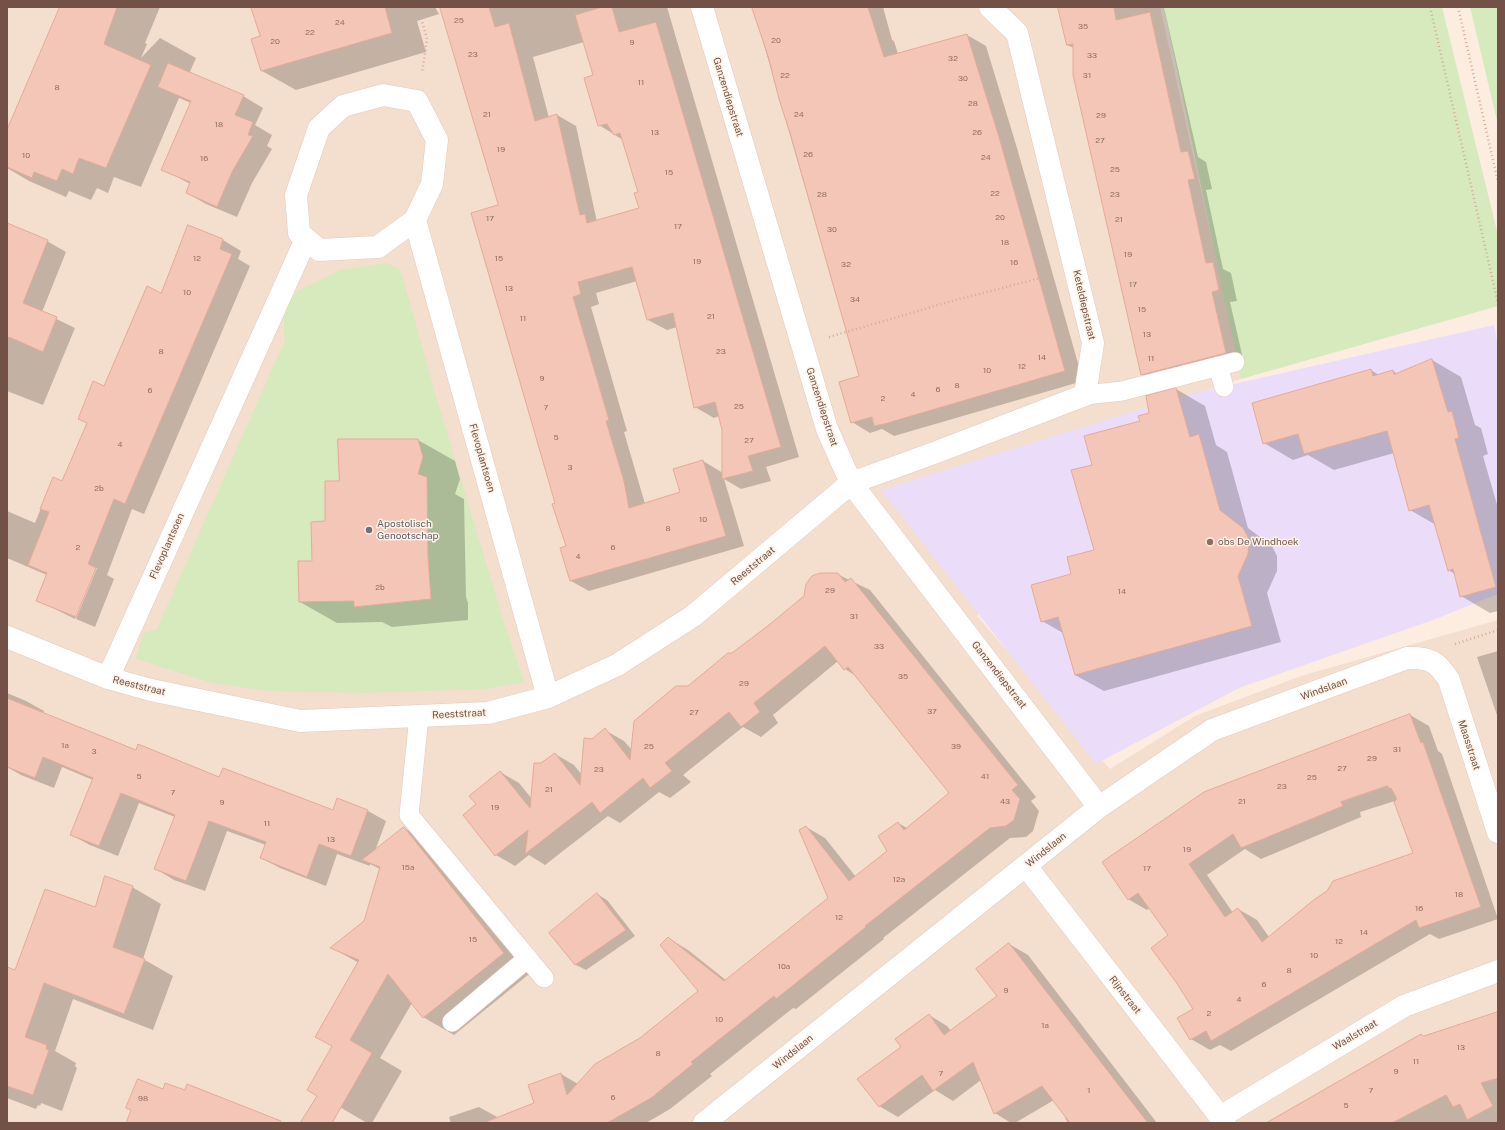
<!DOCTYPE html>
<html>
<head>
<meta charset="utf-8">
<style>
	body { margin:0 }
	#map { position:relative; width:1505px; height:1130px; overflow:hidden; background:#fdede0; font-family:"Public Sans",sans-serif }
	canvas { display:block }
	.frame { position:absolute; inset:0; border:8px solid #735147; pointer-events:none }
</style>
</head>
<body>
<div id="map">
<canvas width="1505" height="1130"></canvas>
<div class="frame"></div>
</div>
<script>
const context = document.querySelector('canvas').getContext('2d');
context.lineJoin = 'round';
function fillPath(path, color) { context.fillStyle = color; context.fill(path, 'evenodd'); }
function strokePath(path, color, width, dash) { context.strokeStyle = color; context.lineWidth = width; context.lineCap = dash ? 'butt' : 'round'; context.setLineDash(dash || []); context.stroke(path); }
function label(font, color, halo, rows, align = 'center') {
  context.font = font + ' "Public Sans",sans-serif'; context.lineWidth = 3; context.setLineDash([]); context.textBaseline = 'middle'; context.strokeStyle = halo; context.fillStyle = color; for (const [text, x, y, turn = 0] of rows) {
    context.save(); context.translate(x, y); context.rotate((+turn || 0) * Math.PI / 180); context.textAlign = isNaN(turn) ? turn : align; if (halo) context.strokeText(text, 0, 0); context.fillText(text, 0, 0); context.restore();
  }
}
const residential = new Path2D(`
	M7 7H1160L1243 378 905 492 998 595 977 616 1110 769 1195 716 1301 676 1498 620V1123H7Z`);
const education = new Path2D(`
	M1494 325 1498 345V594L1433 620 1239 688 1096 764 881 490 1190 394Z`);
const green = new Path2D(`
	M1164 7H1442L1498 235V306L1241 379Z
	M1470 7H1498V125Z
	M387 263 399 268 403 278 436 396 503 619 524 682 487 689 365 693 268 691 212 683 136 659 143 633 157 629 285 340 283 312 297 291 340 270Z`);
const shadow = new Path2D(`
	M61 7H160L145 43 147 44 141 58 160 38 196 58 189 74 243 96 263 108 255 125 272 135 267 146 272 149 252 183 237 217 206 204 187 193 190 184 163 169 191 103 179 98 141 187 114 177 108 193 97 188 91 200 69 191 66 197 29 181 7 168V133Z
	M251 7H435L439 14 417 21 426 52 296 90 262 71 278 32Z
	M441 7H667L799 457 766 467 771 481 741 489 724 479 744 546 589 591 571 581 568 546 557 504 500 206ZM584 42 594 76 599 125 623 140 640 193V209L597 222 576 126 557 115 549 118 533 57ZM637 281 648 320 667 330 677 327 695 407 714 418 719 416 723 430V473L703 461 682 492 645 504 624 432 627 431 591 307 599 304 596 293Z
	M753 7H883L892 40 894 41 898 54 967 35 986 46 1017 148 1083 381 894 436 882 429 870 433 852 422 860 377Z
	M1060 7H1164L1198 157 1206 162 1212 189 1206 190 1223 269 1231 273 1237 301 1230 302 1244 363 1160 385 1142 374 1074 48 1067 45Z
	M189 226 223 240 241 251 238 259 250 266 144 514 132 509 107 575 114 579 95 627 76 619 97 568H95L75 619 37 600 47 575 7 558V511L35 523 53 478 62 482 105 387 161 294Z
	M7 234 47 241 66 252 42 312 75 328 43 405 7 391Z
	M1432 360 1461 377 1475 425 1481 428 1488 454 1483 456 1498 508V611L1490 613 1461 596 1455 574 1448 570 1436 525 1410 510 1394 453 1334 470 1308 455 1293 460 1264 443 1371 370 1379 375 1393 371 1398 374Z
	M1176 389 1205 406 1216 445 1227 452 1248 528 1272 546 1277 556V571L1267 593 1281 642 1104 691 1075 675 1063 633 1042 621 1073 574 1095 551 1093 465Z
	M418 440 455 461 460 479 455 494 464 499 466 597 468 603V620L392 627 382 622 337 623 300 602 340 482Z
	M837 574 870 590 1036 797 1031 801 1039 811 1033 831 1026 837 1010 838 883 938 884 939 796 1009 793 1008 710 1074 712 1076 670 1109 646 1123H451L449 1117 479 1107 499 1118 536 1104 561 1074 578 1084 641 1039 699 991 668 938 688 950 727 981 829 898 806 827 825 838 856 877 889 851 898 823 907 828 951 793 856 676 845 669 838 661 773 715 778 723 761 737 743 727 683 775 691 782 670 798 659 792 620 823 608 816 545 865 529 855 515 866 496 855 477 805 500 772 519 783 532 799 542 764 555 754 574 765 582 775 592 740 605 730 624 741 632 750 689 687Z
	M1498 651V718L1477 657Z
	M7 693 26 701 44 711 43 714 137 752 220 779 334 812 338 800 368 811 386 821 375 851 404 828 435 846 534 970 454 1035 423 1017 412 1003 380 1058 402 1071 372 1123H367L309 1089 333 1046 359 963 332 948 365 921 380 869 370 864V866L337 854 326 886 280 868 261 858 266 845 227 831 205 891 174 880 156 869 175 817 139 803 118 856 90 845 71 835 93 780 62 767 54 788 21 775 7 767Z
	M1410 715 1429 726 1438 751 1442 754 1498 919 1439 939 1430 934 1231 1051 1220 1045 1210 1050 1191 1039 1194 1010 1169 935 1150 908 1147 910 1128 899ZM1395 801 1414 853 1269 937 1257 920 1238 909 1233 913 1207 875 1245 849 1261 859 1361 817 1360 812Z
	M132 887 161 904 143 959 173 976 153 1030 73 999 55 1051 76 1063 75 1066 77 1068 62 1111 41 1103 40 1106 38 1105 36 1109 7 1098V968L15 971 96 908Z
	M597 894 607 900 635 936 586 970 576 965 550 933Z
	M1009 944 1028 955 1157 1123H1068L1065 1118H1068L1054 1100 1015 1123H1011L995 1113 981 1080 953 1101 935 1090 898 1117 879 1106 903 1047 929 1015 947 1026 951 1031 999 996Z
	M1498 1013V1123H1271L1421 1035 1424 1037Z`);
const building = new Path2D(`
	M60 7H117L104 44 151 65 106 168 79 158 73 174 62 169 57 181 34 172 32 178 7 167V130Z
	M251 7H385L392 33 261 71 251 39 260 36Z
	M440 7H489L495 27 509 23 535 121 557 114 580 215 585 214 587 223 639 208 634 193 638 192 620 133 614 135 607 124 598 126 584 78 593 75 575 15 602 7H612L619 32 656 22 781 447 748 456 753 471 722 479V430L715 402 694 408 673 313 647 320 632 267 578 282 581 294 573 297 609 420 606 421 624 481 629 508 680 492 673 469 703 460 726 536 570 581 560 548 566 546 552 504 555 503 471 213 498 205Z
	M752 7H868L884 57 967 34 999 137 1065 371 884 424 874 426 872 417 851 423 839 382 859 376 790 133 779 99 768 56Z
	M1058 7H1114L1116 20 1150 12 1181 152 1188 151 1195 179 1188 180 1206 263 1213 262 1219 290 1212 292 1226 353 1141 375 1073 75V44L1067 45Z
	M168 63 244 95 235 115 253 122 248 135 253 136 232 172 217 207 186 193 190 182 161 170 191 101 158 87Z
	M7 223 48 240 23 303 57 317 43 352 9 337 7 339Z
	M188 225 223 239 220 249 232 254 125 504 114 499 88 564 96 568 76 617 36 601 47 573 28 565 49 512 40 509 53 477 62 481 87 423 78 419 93 381 104 386 147 286 161 293Z
	M1432 359 1448 412 1452 411 1459 438 1455 439 1496 587 1460 597 1453 569 1448 571 1429 505 1409 511 1387 431 1304 454 1298 434 1263 444 1252 403 1371 369 1373 376 1393 370 1394 374Z
	M1176 388 1190 437 1199 434 1220 510 1243 528 1249 539 1248 554 1238 576 1252 626 1075 675 1058 617 1041 622 1031 585 1071 574 1067 557 1094 550 1071 470 1092 465 1084 436 1140 421 1138 416 1149 413 1146 396Z
	M338 439H418L423 457 418 474 427 477 428 557 431 599 354 607V601L299 602 298 561H312L311 522 325 521V481H339Z
	M821 573H838L845 582 851 578 1018 785 1012 790 1020 799 1014 820 1006 826 990 828 865 926 866 927 776 999 774 996 691 1062 693 1064 651 1098 607 1123H488V1121L534 1103 528 1085 561 1073 567 1095 595 1064 640 1038 698 991 660 945 668 937 724 981 828 898 799 830 806 826 849 881 887 851 878 836 898 822 904 830 949 793 848 667 844 670 825 646 754 703 760 712 741 727 729 712 665 763 672 771 650 788 643 778 600 813 592 802 525 854 528 830 495 856 463 815 476 804 469 796 500 771 530 808 534 763H541L555 753 580 785 584 738 592 739 605 728 630 760 634 721 676 686H688L728 653H732L769 625 804 596 806 584 812 576Z
	M7 698 136 750 138 744 219 777 223 768 333 810 337 798 368 810 351 856 319 844 307 877 260 858 266 842 209 821 186 881 154 869 175 815 121 793 99 846 70 835 93 778 43 757 35 778 7 767Z
	M1410 714 1421 743 1423 742 1481 907 1419 928 1416 920 1211 1041 1206 1031 1190 1040 1177 1018 1193 1009 1176 982 1151 948 1168 935 1138 893 1128 900 1102 862 1204 792ZM1388 786 1389 789 1391 788 1397 799 1394 802 1413 853 1333 881 1327 891 1315 899 1262 942 1238 908 1225 917 1189 864 1233 834 1241 848 1343 806 1341 802Z
	M404 827 504 953 423 1018 388 974 350 1040 372 1053 332 1123H300L317 1096 307 1090 332 1046 315 1037 359 960 330 948 364 921 380 867 362 860Z
	M105 876 133 886 113 947 145 959 124 1014 44 983 25 1037 47 1045 46 1049 49 1050 33 1095 7 1086V967L15 970 45 889 95 907Z
	M597 893 626 930 575 965 549 933Z
	M1009 943 1049 995 1148 1123H1070L1042 1086 994 1114 973 1062 933 1091 922 1075 879 1107 857 1079 901 1047 895 1039 929 1014 944 1035 997 996 976 969Z
	M1498 1012V1078L1481 1083 1493 1106 1467 1120 1460 1104 1453 1107 1446 1095 1392 1123H1266L1421 1034 1423 1036Z
	M138 1079 163 1089 165 1083 185 1090 187 1084 281 1121V1123H126L131 1110 126 1108Z`);
const path = new Path2D(`
	M418 7 427 39 422 73
	M1430 7 1498 303
	M1458 7 1498 182
	M829 337 952 301 1048 276
	M1455 644 1498 630`);
const service = new Path2D(`
	M1218 366 1224 387
	M1085 395 1122 391 1235 362
	M419 716 409 815 544 978
	M452 1022 528 958`);
const minor = new Path2D(`
	M702 7 827 429 851 483 1099 807
	M383 95 417 101 437 140 432 184 415 220 378 247 319 250 299 233 296 195 319 128 343 106Z
	M415 220 548 697
	M7 637 108 678 151 690 300 721 488 713 548 697 617 665 693 616 851 483 934 453 1085 395 1093 343 1017 33 990 7
	M108 678 306 239
	M1026 866 1225 1123
	M1220 1117 1404 1006 1498 971
	M704 1123 1099 807 1212 730 1407 658C1429 657 1437 661 1449 680L1498 832`);
const markers = [
	[369,530,4,"#6b7280"],
	[1210,542,4,"#8d6e63"]
];
const numberNames = [
	["25",459,21],
	["24",340,23],
	["35",1083,27],
	["22",310,33],
	["20",776,41],
	["20",275,42],
	["9",632,43],
	["23",473,55],
	["33",1092,56],
	["32",953,59],
	["22",785,76],
	["31",1087,76],
	["30",963,79],
	["11",641,83],
	["8",57,88],
	["28",973,104],
	["21",487,115],
	["24",799,115],
	["29",1101,116],
	["18",219,125],
	["13",655,133],
	["26",977,133],
	["27",1100,141],
	["19",501,150],
	["26",808,155],
	["10",26,156],
	["24",986,158],
	["16",204,159],
	["25",1115,170],
	["15",669,173],
	["22",995,194],
	["28",822,195],
	["23",1115,195],
	["20",1000,218],
	["17",490,219],
	["21",1119,220],
	["17",678,227],
	["30",832,230],
	["18",1005,243],
	["19",1128,255],
	["12",197,259],
	["15",499,259],
	["19",697,262],
	["16",1014,263],
	["32",846,265],
	["17",1133,285],
	["13",509,289],
	["10",187,293],
	["34",855,300],
	["15",1142,310],
	["21",711,317],
	["11",523,319],
	["13",1147,335],
	["8",161,352],
	["23",721,352],
	["14",1042,358],
	["11",1151,359],
	["12",1022,367],
	["10",987,371],
	["9",542,379],
	["8",957,386],
	["6",938,390],
	["6",150,391],
	["4",913,395],
	["2",883,399],
	["25",739,407],
	["7",546,408],
	["5",556,438],
	["27",749,441],
	["4",120,445],
	["3",570,468],
	["2b",99,489],
	["10",703,520],
	["8",668,529],
	["2",78,548],
	["6",613,548],
	["4",578,557],
	["2b",380,588],
	["29",830,591],
	["14",1122,592],
	["31",854,617],
	["33",879,647],
	["35",903,677],
	["29",744,684],
	["37",932,712],
	["27",694,713],
	["1a",65,746],
	["25",649,747],
	["39",956,747],
	["31",1397,750],
	["3",94,752],
	["29",1372,759],
	["27",1342,769],
	["23",599,770],
	["5",139,777],
	["41",985,777],
	["25",1312,778],
	["23",1282,787],
	["21",549,790],
	["7",173,793],
	["43",1005,802],
	["21",1242,802],
	["9",222,803],
	["19",495,808],
	["11",267,824],
	["13",331,840],
	["19",1187,850],
	["15a",408,868],
	["17",1147,869],
	["12a",899,880],
	["18",1459,895],
	["16",1419,909],
	["12",839,918],
	["14",1364,933],
	["15",473,940],
	["12",1339,942],
	["10",1314,956],
	["10a",784,967],
	["8",1289,971],
	["6",1264,985],
	["9",1006,991],
	["4",1239,1000],
	["2",1209,1014],
	["10",719,1020],
	["1a",1045,1026],
	["13",1461,1048],
	["8",658,1054],
	["11",1416,1062],
	["9",1396,1072],
	["7",941,1074],
	["1",1089,1091],
	["7",1371,1091],
	["6",613,1098],
	["98",143,1099],
	["5",1346,1106]
];
const streetNames = [
	["Ganzendiepstraat",728,97,73],
	["Keteldiepstraat",1084,305,77],
	["Ganzendiepstraat",822,407,72],
	["Flevoplantsoen",482,458,74],
	["Flevoplantsoen",167,546,-66],
	["Reeststraat",753,566,-40],
	["Ganzendiepstraat",999,675,52],
	["Reeststraat",139,686,14],
	["Windslaan",1324,689,-20],
	["Reeststraat",459,714,-3],
	["Maasstraat",1469,745,72],
	["Windslaan",1046,850,-39],
	["Rijnstraat",1125,995,52],
	["Waalstraat",1355,1035,-31],
	["Windslaan",793,1052,-39]
];
const worshipNames = [
	["Apostolisch",377,524],
	["Genootschap",377,536]
];
const educationNames = [
	["obs De Windhoek",1218,542]
];
fillPath(residential, '#f4dece');
fillPath(education, '#ebddf9');
fillPath(green, '#d6eabe');
fillPath(shadow, '#0003');
fillPath(building, '#f3c6b7');
strokePath(building, '#e6aa97', 1);
strokePath(service, '#e3cabf', 20);
strokePath(minor, '#e3cabf', 23);
strokePath(path, '#d7aa9a', 2.5, [1, 3]);
strokePath(service, '#fff', 19);
strokePath(minor, '#fff', 22);
for (const [x, y, r, color] of markers) { const dot = new Path2D(); dot.arc(x, y, r, 0, 2 * Math.PI); context.fillStyle = color; context.fill(dot); strokePath(dot, '#fff2e6', 1.5); }
label('8px', '#936e63', null, numberNames);
label('10px', '#735147', '#fff2e6', streetNames);
label('10px', '#5b616d', '#fff2e6', worshipNames, 'left');
label('10px', '#785e54', '#fff2e6', educationNames, 'left');
</script>
</body>
</html>
